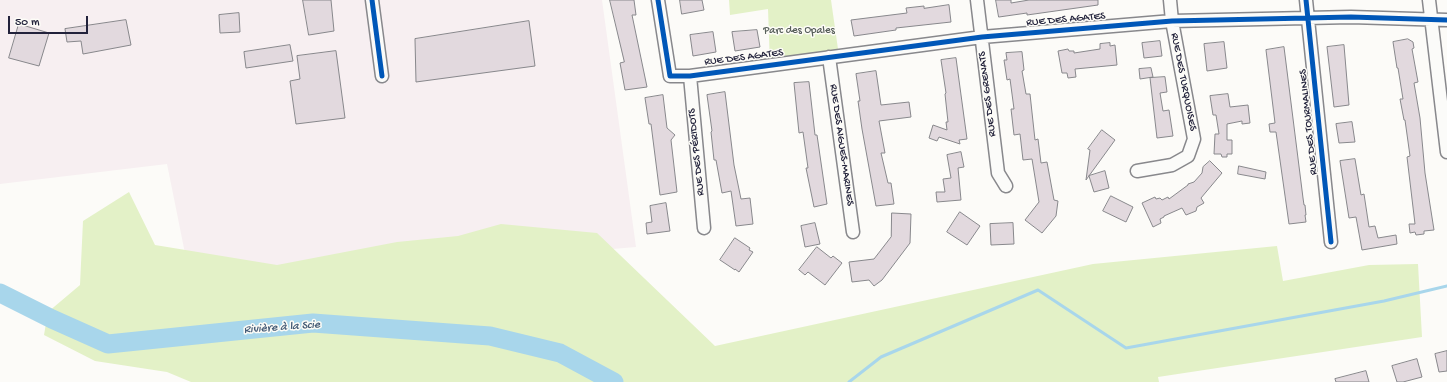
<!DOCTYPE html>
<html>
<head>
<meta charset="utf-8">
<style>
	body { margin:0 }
	#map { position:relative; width:1447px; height:382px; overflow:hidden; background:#fcfbf8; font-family:"Gochi Hand",sans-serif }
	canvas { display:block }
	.scale { position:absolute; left:8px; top:16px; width:80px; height:18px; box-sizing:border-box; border:2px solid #22223b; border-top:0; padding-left:5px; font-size:12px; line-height:14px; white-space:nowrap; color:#22223b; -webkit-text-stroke:3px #fdfcf7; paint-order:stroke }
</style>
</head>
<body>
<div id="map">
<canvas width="1447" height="382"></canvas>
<div class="scale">50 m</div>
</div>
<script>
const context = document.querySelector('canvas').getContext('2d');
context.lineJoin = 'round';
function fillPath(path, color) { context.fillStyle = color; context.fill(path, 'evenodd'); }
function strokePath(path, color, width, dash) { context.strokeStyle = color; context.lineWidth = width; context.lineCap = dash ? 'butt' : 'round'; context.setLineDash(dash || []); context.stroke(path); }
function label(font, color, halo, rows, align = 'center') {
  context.font = font + ' "Gochi Hand",sans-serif'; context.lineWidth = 3; context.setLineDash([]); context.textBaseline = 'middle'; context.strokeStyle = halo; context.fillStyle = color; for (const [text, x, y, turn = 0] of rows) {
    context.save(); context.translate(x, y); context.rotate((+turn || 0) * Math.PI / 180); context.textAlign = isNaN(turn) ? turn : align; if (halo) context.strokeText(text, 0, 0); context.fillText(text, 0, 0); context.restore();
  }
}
const built = new Path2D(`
	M0 0H602L636 247 353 271 190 278 167 164 0 184Z`);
const green = new Path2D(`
	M729 0H831L839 56 770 65 768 9 730 15Z
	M129 192 155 245 277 265 397 242 458 236 501 224 597 233 715 346 1093 264 1277 246 1283 281 1369 265 1418 264 1422 337 1158 377 1159 382H191L167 372 95 361 44 335 48 312 80 285 83 221Z`);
const stream = new Path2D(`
	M849 382 881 357 1038 290 1126 348 1384 301 1447 286`);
const river = new Path2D(`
	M0 293 52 319 108 344 313 323 490 336 560 353 614 382`);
const building = new Path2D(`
	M303 0H331L334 31 309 35Z
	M610 0H634L636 15H632L647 87 625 90 620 63 624 62Z
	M680 0H702L704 10 682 14Z
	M996 0H1011V3L1029 0H1098V5L1027 15V13L999 17Z
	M949 5 951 22 896 28V30L854 36 851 20 907 13 906 8 924 6V8Z
	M239 13 240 32 220 33 219 15Z
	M126 20 131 45 83 54 81 41 67 42 65 29Z
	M529 21 535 66 416 82 415 39Z
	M19 24 49 33 39 66 9 58Z
	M757 30 760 47 735 51 732 32Z
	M713 32 716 52 693 56 690 35Z
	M1408 39 1413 42 1414 48 1412 49 1418 82 1414 83 1420 118 1425 173 1434 230 1424 231V234L1416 235 1415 232 1410 233 1409 224H1415L1407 157 1410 156 1405 120H1404L1400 99H1403L1398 68H1397L1393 42Z
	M1160 41 1162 56 1144 58 1142 43Z
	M1224 42 1227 68 1207 71 1204 44Z
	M1110 43V46L1115 45 1117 65 1075 69 1076 77 1068 78 1067 73H1062L1058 51 1068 49 1069 51H1074V53L1100 49V44Z
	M290 45 293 61 246 68 244 52Z
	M1344 45 1349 105 1334 107 1327 47Z
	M1284 47 1303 198 1304 205H1305L1306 215H1305L1306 222 1289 224 1276 132H1270L1269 124 1275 123 1266 50Z
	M336 51 345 118 296 124 290 81 300 79 297 56Z
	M1022 52 1024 70 1022 71 1026 94H1030L1035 140 1038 139 1041 163 1047 162 1054 200 1058 201 1056 216 1042 233 1025 220 1039 202 1032 159 1023 160 1020 134 1014 135 1011 109H1014L1010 79 1007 80 1004 60H1007L1006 53Z
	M956 58 967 139 959 140 960 144 939 137 937 141 929 138 933 125 947 130 946 122H948L945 94 946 93 941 60Z
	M1151 68 1153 77 1140 79 1139 69Z
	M876 71 881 105 909 102 911 117 879 121 885 153H881L888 183H891L894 204 876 206 862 129 858 101H860L856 74Z
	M1165 77 1167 92 1160 93 1163 111 1169 110 1173 136 1157 138 1150 78Z
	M809 82 815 135H817L827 204 814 207 806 168H808L803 132 799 133 794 83Z
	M725 92 734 165 741 199 750 198 753 224 736 226 731 191 722 193 716 160H714L711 132 712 131 707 95Z
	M1228 94 1230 107 1248 105 1250 123 1242 124V121L1227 124V140H1232V154H1227V157H1222L1221 154H1214L1215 134H1219L1216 115H1213L1210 96Z
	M663 95 667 128 675 135 671 140 677 192 660 195 651 124H649L645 98Z
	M1352 122 1355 142 1339 143 1336 124Z
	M1102 130 1115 140 1086 180 1090 150 1088 149Z
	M961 152 964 167 958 168 961 200 937 202 936 192H945L943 179 951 178 947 155Z
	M1355 159 1361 195 1364 194 1369 227 1375 226 1378 238 1396 235 1397 244 1362 250 1356 217 1349 218 1340 161Z
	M1210 161 1222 173 1201 198 1204 203 1197 207 1196 211 1186 215 1182 208 1164 216V217L1160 219 1161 223 1153 227 1142 203 1155 197 1156 199 1160 198 1162 200 1168 197 1169 199 1188 185V184L1194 182 1202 173 1203 167Z
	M1239 166 1266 172 1265 179 1238 174Z
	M1105 171 1109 188 1094 192 1089 176Z
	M1111 196 1133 207 1126 222 1103 211Z
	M666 203 670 231 647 234 646 223 652 222 650 206Z
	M960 212 980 226 967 245 947 232Z
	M892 213 911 214 910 243 882 280 874 286 869 280 852 282 849 262 874 259 891 237Z
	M815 223 820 244 805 247 801 226Z
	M1013 223 1014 244 991 245 990 224Z
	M735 238 750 248 749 250 753 252 739 272 735 269V270L720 260Z
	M817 247 831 258 833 256 842 263 825 285 808 272 805 275 799 270Z
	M1447 351V371L1439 372 1435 354Z
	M1417 359 1422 377 1403 382H1397L1392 366Z
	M1366 371 1369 382H1336L1335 379Z`);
const minor = new Path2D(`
	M372 0 382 76
	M658 0 670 76H690L982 37 1172 21 1351 17 1447 20
	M977 0 998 173 1006 186
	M1306 0 1331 242
	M1429 0 1447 152
	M829 57 853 232
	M690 76 704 228
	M1137 171 1172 165 1188 156 1194 139 1172 21 1170 0`);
const cycleway = new Path2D(`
	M372 0 382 76
	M658 0 670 76H690L982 37 1172 21 1351 17 1447 20
	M1306 0 1331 242`);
const streetNames = [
	["RUE DES AGATES",1066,20,-5],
	["RUE DES AGATES",744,58,-7],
	["RUE DES TURQUOISES",1183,82,79],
	["RUE DES GRENATS",988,94,-97],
	["RUE DES TOURMALINES",1309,122,-96],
	["RUE DES AIGUES-MARINES",841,145,82],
	["RUE DES PÉRIDOTS",697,152,-96]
];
const parkNames = [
	["Parc des Opales",799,31]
];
const waterNames = [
	["Rivière à la Scie",282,328,-4]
];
fillPath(built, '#f7eff1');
fillPath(green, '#e3f1c7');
strokePath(stream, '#a8d6eb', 3);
strokePath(river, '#a8d6eb', 19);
fillPath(building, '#e2d9de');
strokePath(building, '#88888c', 1);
strokePath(minor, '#88888c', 15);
strokePath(minor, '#fbfbf9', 12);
strokePath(cycleway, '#0057b8', 5);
label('11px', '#22223b', '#fdfcf7', streetNames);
label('11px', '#565e59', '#fdfcf7', parkNames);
label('italic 12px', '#445b76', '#fdfcf7', waterNames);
</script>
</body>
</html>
